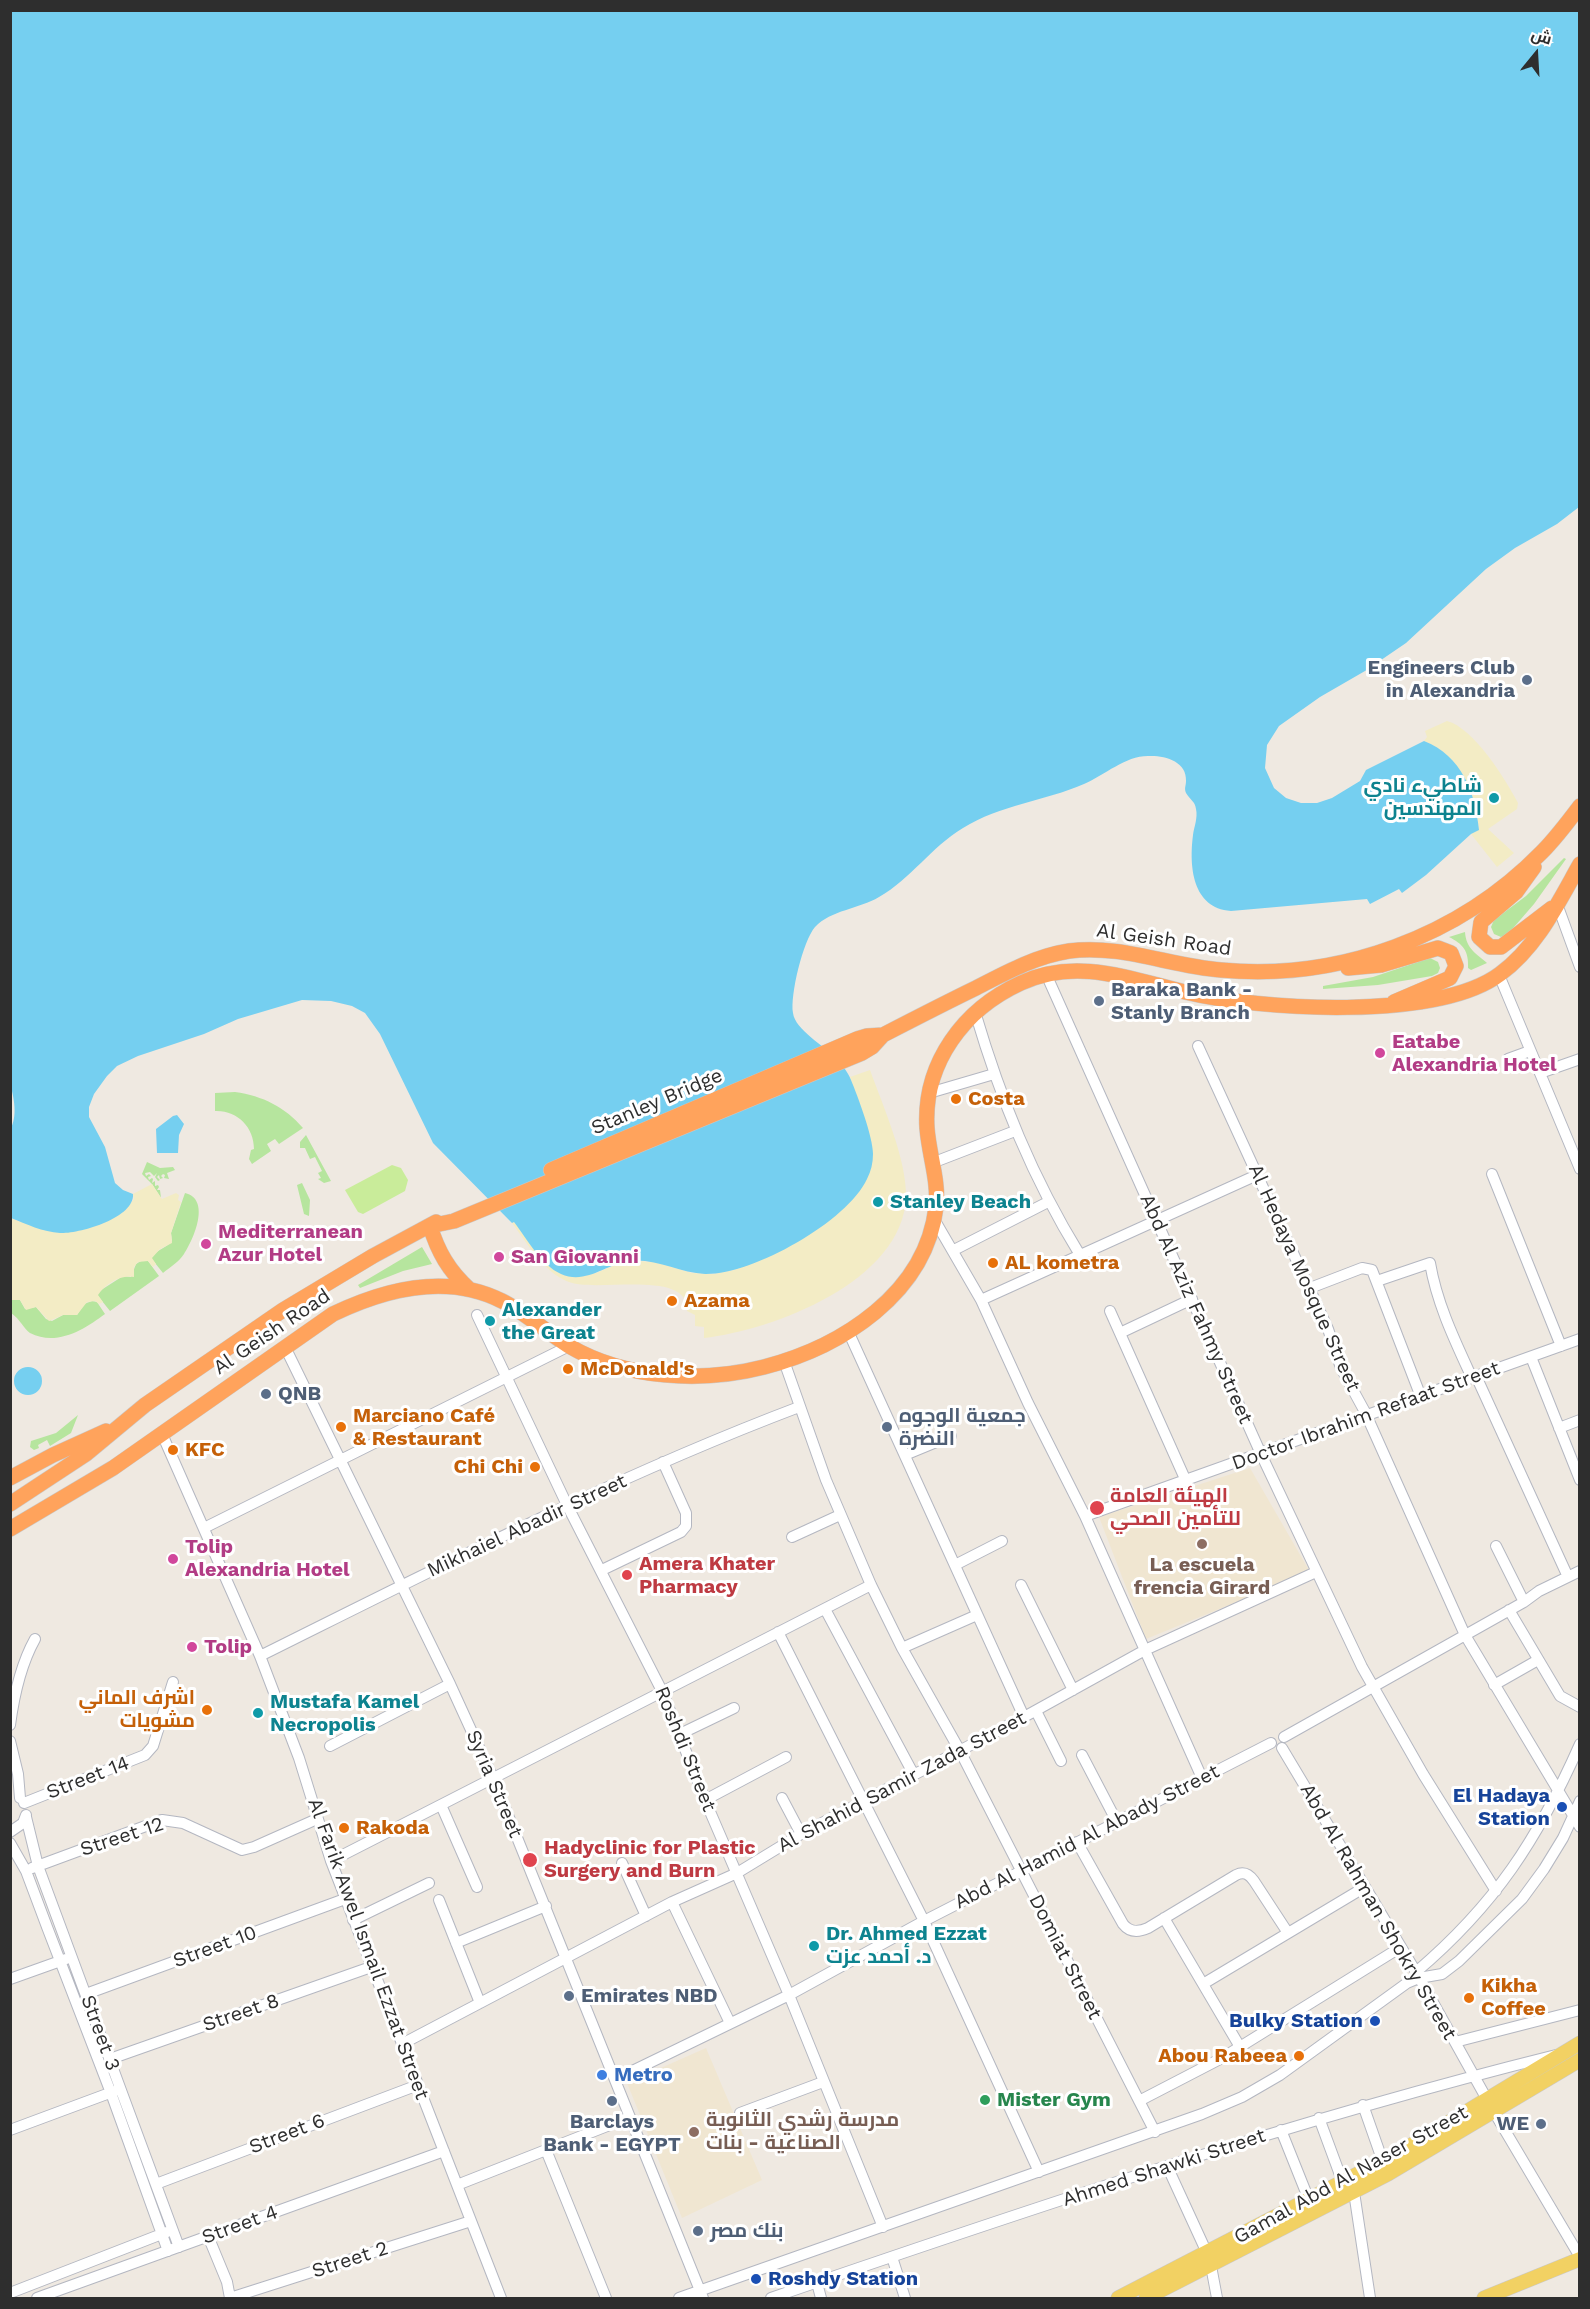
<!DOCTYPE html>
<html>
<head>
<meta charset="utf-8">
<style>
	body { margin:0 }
	#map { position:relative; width:1590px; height:2309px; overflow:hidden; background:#efe9e1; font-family:"Work Sans",Cairo,sans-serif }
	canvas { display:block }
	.frame { position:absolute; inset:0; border:12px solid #2e2e2e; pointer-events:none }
	.north { position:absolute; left:1506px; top:24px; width:60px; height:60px; -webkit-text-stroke:4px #fff; paint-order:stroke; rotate:18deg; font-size:16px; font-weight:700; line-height:24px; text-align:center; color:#2e2e2e }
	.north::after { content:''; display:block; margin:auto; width:21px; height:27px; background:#2e2e2e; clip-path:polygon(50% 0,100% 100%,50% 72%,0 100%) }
</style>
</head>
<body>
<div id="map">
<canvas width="1590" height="2309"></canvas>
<div class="frame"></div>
<div class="north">ش</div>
</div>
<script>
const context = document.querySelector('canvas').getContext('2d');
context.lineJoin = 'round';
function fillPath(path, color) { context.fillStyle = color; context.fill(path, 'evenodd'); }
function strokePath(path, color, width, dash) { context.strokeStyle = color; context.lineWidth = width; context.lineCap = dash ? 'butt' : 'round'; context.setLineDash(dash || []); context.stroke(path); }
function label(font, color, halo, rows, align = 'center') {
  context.font = font + ' "Work Sans",Cairo,sans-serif'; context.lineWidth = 6; context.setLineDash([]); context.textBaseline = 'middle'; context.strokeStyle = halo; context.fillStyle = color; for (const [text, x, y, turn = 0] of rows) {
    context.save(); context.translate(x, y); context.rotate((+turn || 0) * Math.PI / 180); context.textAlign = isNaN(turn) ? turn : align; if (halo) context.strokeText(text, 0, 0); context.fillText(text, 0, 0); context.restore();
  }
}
const education = new Path2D(`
	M1250 1468 1310 1572 1146 1639 1099 1517Z
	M706 2048 762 2180 682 2218 627 2083Z`);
const green = new Path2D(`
	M1564 858 1566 859 1534 904 1508 934 1501 937 1494 934 1491 927 1494 920 1526 896Z
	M1465 932C1466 949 1477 954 1487 963L1471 970 1468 968C1469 951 1463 944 1449 937Z
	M1430 958 1438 962 1440 968 1438 973 1432 976 1378 985 1323 989V986L1373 977Z
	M235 1092C263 1096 285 1107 303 1128L279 1144 275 1139 267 1144 271 1151 252 1164 249 1159 251 1150 254 1149C254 1127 237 1110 215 1111V1093Z
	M306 1135 331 1181 324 1183 318 1179 321 1178 318 1173 322 1171 315 1157 310 1159 305 1148H300V1142Z
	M147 1162 160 1168 173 1167 175 1170 167 1173 169 1179 164 1178 165 1175 163 1174 161 1176 163 1178 160 1179 159 1175 157 1177 160 1180 158 1181 155 1177 157 1173 154 1176 150 1172 145 1173 146 1176 149 1174 151 1176 148 1177 149 1180 152 1178 153 1179 152 1183 155 1181V1186L158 1185 159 1187 157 1190H160L161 1198 152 1184 142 1174Z
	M302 1183 310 1200 309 1216 304 1214 297 1185Z
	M185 1193C211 1199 194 1239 184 1254 179 1262 170 1267 163 1273L151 1258C157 1249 167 1248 172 1241L171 1233Z
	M422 1247 432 1264 403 1271 360 1288 358 1285Z
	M141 1261H148L159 1276 110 1311 98 1296V1292L123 1276 131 1277 136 1264Z
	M11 1300H20L25 1309 36 1307 46 1319 52 1321 63 1315H77L84 1304 92 1301 97 1302 105 1314C85 1329 57 1347 30 1333 24 1329 20 1319 11 1313Z
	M78 1415 71 1433 50 1446 47 1440 38 1445 39 1448 34 1450 30 1447 31 1441 56 1433Z`);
const sand = new Path2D(`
	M1447 721C1474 728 1506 780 1518 803L1517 809 1488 829 1514 853 1497 867 1471 834 1479 829C1475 792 1461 756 1424 741L1427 737 1425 731Z
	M870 1070C883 1106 907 1160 906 1197 903 1281 774 1330 704 1338V1327L695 1326V1315L687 1311C690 1268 596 1293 569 1282 543 1272 528 1244 512 1223L514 1222 541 1258 553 1269 596 1273 620 1263 637 1261 655 1262 692 1273 713 1274 734 1270 770 1256 818 1228 859 1191 872 1146 850 1077Z
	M152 1184 162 1199 176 1193 179 1195 178 1200 181 1202 171 1233 172 1243 160 1249 152 1258 156 1264 153 1267 148 1261 138 1262 134 1267V1277C121 1274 105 1284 98 1295L103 1302 99 1304 95 1301 87 1302 77 1315H63L49 1321 36 1307 26 1310 20 1300H11L10 1218 21 1222 99 1225 123 1212 134 1199 133 1194Z`);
const pitch = new Path2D(`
	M392 1165 401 1168 408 1180 405 1191 363 1214 358 1212 345 1190Z`);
const water = new Path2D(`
	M11 11H1579V507L1557 524 1515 548 1486 569 1406 643 1365 671 1320 697 1279 726 1267 745 1265 768 1274 788 1286 798 1301 803H1317L1332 798 1360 781 1366 770 1424 741C1462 756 1475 792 1479 830L1471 834 1426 875 1402 893 1399 889 1370 904 1367 899 1231 911C1192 908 1189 866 1193 835 1194 827 1198 818 1196 809 1195 801 1190 800 1186 793 1184 788 1186 786 1186 781 1187 761 1164 755 1148 756 1125 756 1105 775 1084 784 1045 801 1000 805 963 828 931 847 911 879 879 897 859 909 831 910 815 927 803 941 790 995 793 1013 795 1030 825 1046 837 1059 842 1065 848 1072 851 1080 858 1097 873 1137 873 1154 873 1163 871 1171 867 1179 847 1222 752 1275 705 1274 679 1273 656 1258 629 1261 606 1264 586 1285 561 1274 541 1265 527 1239 514 1222L512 1223 433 1143 380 1034 365 1013 352 1006 331 1001 302 1000 238 1019 204 1034 138 1056 117 1066 107 1076 94 1094 89 1107V1117L105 1147 115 1183 123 1190 133 1194C135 1218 79 1234 60 1233 43 1232 26 1224 11 1218L10 1130C18 1116 14 1098 10 1083Z
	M177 1115 184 1124 179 1135 178 1153H157L156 1129 173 1116Z
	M14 1381a14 14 0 1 1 28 0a14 14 0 1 1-28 0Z`);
const minor = new Path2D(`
	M1557 904 1580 967
	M1046 974 1261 1454 1362 1667 1423 1774 1496 1891
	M1499 975 1580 1169
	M975 1012C1001 1100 1032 1177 1080 1255
	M1198 1046 1328 1329 1341 1368 1365 1412 1465 1635 1580 1827
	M1508 1059 1530 1051
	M1540 1073 1580 1059
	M929 1093 994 1074
	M932 1163 1015 1131
	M1492 1174 1561 1346
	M934 1219 981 1300 1028 1403 1085 1516 1202 1778
	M954 1250 1048 1202
	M1377 1281 1430 1263C1437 1304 1455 1341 1472 1378
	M1310 1288 1362 1268 1372 1270 1421 1397
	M981 1300 1257 1175
	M1110 1311 1186 1481
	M477 1315 568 1507 663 1693 705 1800 789 1995 883 2227
	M848 1331 1024 1717
	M1120 1333 1192 1299
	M285 1347 450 1684 493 1778 703 2298
	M1531 1357 1580 1480
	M784 1361 826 1480 871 1585 902 1648 960 1751 1155 2132
	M1476 1376 1568 1577
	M1559 1428 1580 1420
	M162 1434 260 1656 299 1758 331 1861 501 2298
	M905 1455 951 1436
	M1085 1516 1580 1339
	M204 1528 569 1346
	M792 1537 840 1515
	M1496 1546 1524 1602
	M955 1565 1002 1541
	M602 1570 681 1532 686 1526V1513L663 1462
	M1021 1585 1073 1690
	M825 1609 914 1775
	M1509 1610 1560 1696 1580 1707
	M778 1632 924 1921 1039 2172
	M902 1648 977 1615
	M260 1656C437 1568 614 1477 799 1407
	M1494 1685 1538 1660
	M1036 1711 1061 1761
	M10 1725C14 1695 21 1664 35 1639
	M680 1734 734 1708
	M1284 1737 1524 1602 1539 1591 1580 1571
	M10 1741 18 1774 20 1798
	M330 1746 450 1684
	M1282 1748 1416 1972 1494 2112 1580 2257
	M1082 1755 1117 1822
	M782 1798 801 1834
	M705 1800 786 1757
	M24 1803 145 1755 153 1746 173 1682
	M441 1805 477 1887
	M26 1817 38 1866 179 2247
	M10 1832 23 1823 26 1815
	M1077 1842 1123 1924C1130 1933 1139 1932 1148 1928L1236 1875C1244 1871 1249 1874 1254 1881L1288 1933
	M10 1843 26 1871 47 1927 111 2093 168 2251
	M331 1861 871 1585
	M622 1863 646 1916
	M32 1868 162 1820 183 1823 242 1850 254 1847 317 1819
	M439 1900 480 2003
	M672 1902 730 2023
	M1164 1918 1240 2047
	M353 1920 429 1883
	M456 1943 546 1906
	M1416 1972C1495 1905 1538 1839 1580 1744
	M10 1979 66 1959
	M1203 1984 1365 1887
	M86 1994 345 1899
	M1455 2042 1580 2010
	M402 2044 672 1902 737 1873 801 1834 1024 1717 1145 1650 1316 1572
	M110 2059 371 1967
	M616 2079 789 1995 924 1921 1271 1743
	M1139 2101 1222 2058 1401 1947
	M1363 2105 1383 2162
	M740 2113 823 2082
	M1319 2118 1343 2183
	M10 2130 115 2091
	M1281 2130 1309 2200
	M546 2150 606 2298
	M1167 2166 1207 2253
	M156 2184 418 2085
	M457 2185 630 2117
	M1354 2192 1370 2298
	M208 2236 227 2282 230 2298 471 2221
	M892 2257 905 2298
	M1211 2266 1217 2298
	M817 2283 821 2298
	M10 2293 167 2232
	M37 2298 444 2151
	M679 2298 1202 2114 1242 2097 1280 2075 1407 1983 1419 1978 1442 1974 1459 1961 1522 1899 1544 1869 1563 1838 1580 1801
	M771 2298C1030 2209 1290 2121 1556 2055`);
const major = new Path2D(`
	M1118 2298 1398 2153 1580 2043
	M1146 2298 1388 2174 1580 2060
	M1484 2298 1580 2259`);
const highway = new Path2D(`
	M1534 867 1516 892 1481 922 1479 937 1490 947H1501L1552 908
	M1348 968 1381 965 1438 948 1451 953 1456 966 1450 978 1394 1002
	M551 1170 857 1039 867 1036 883 1035
	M430 1226 454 1221 862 1053 872 1047 883 1035C914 1019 945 1003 976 988 1005 973 1036 956 1069 951 1120 944 1170 966 1221 970 1339 981 1459 937 1542 852 1556 838 1568 822 1580 806
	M430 1226C438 1252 449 1271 469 1289
	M10 1478 53 1455 106 1431
	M10 1504 86 1454 145 1405 283 1310 373 1256 436 1222
	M10 1529 113 1468 333 1314C385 1289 447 1273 502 1301 526 1313 546 1332 569 1346 625 1379 702 1383 764 1367 841 1347 926 1294 936 1207 939 1181 929 1155 927 1128 923 1063 964 1009 1021 983 1076 957 1130 979 1185 992 1260 1010 1437 1021 1500 974 1537 947 1558 903 1580 864`);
const markers = [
	[1527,680,6,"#5c6f8a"],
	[1494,798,6,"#0f9aa8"],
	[1099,1001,6,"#5c6f8a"],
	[1380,1053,6,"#d1479c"],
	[956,1099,6,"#e8710a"],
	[878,1202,6,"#0f9aa8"],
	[206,1244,6,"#d1479c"],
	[499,1257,6,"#d1479c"],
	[993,1263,6,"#e8710a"],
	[672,1301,6,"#e8710a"],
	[490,1321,6,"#0f9aa8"],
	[568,1369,6,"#e8710a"],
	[266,1394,6,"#5c6f8a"],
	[341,1427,6,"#e8710a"],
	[887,1427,6,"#5c6f8a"],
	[173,1450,6,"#e8710a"],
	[535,1467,6,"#e8710a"],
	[1097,1508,8,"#e0444e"],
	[1202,1544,6,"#8d6e63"],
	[173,1559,6,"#d1479c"],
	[627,1575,6,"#e0444e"],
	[192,1647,6,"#d1479c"],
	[207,1710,6,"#e8710a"],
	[258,1713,6,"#0f9aa8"],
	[1562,1807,6,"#1a4fb4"],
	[344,1828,6,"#e8710a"],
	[530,1860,8,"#e0444e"],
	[814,1946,6,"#0f9aa8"],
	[569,1996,6,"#5c6f8a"],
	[1469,1998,6,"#e8710a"],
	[1375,2021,6,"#1a4fb4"],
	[1299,2056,6,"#e8710a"],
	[602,2075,6,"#3f7fe0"],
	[985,2100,6,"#2e9e5b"],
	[612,2101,6,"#5c6f8a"],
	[1541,2124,6,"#5c6f8a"],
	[694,2132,6,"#8d6e63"],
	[698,2231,6,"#5c6f8a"],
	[756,2279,6,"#1a4fb4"]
];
const serviceNames = [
	["Engineers Club",1515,668,"right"],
	["in Alexandria",1515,691,"right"],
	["Baraka Bank -",1111,990],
	["Stanly Branch",1111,1013],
	["QNB",278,1394],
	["جمعية الوجوه",899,1416],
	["النضرة",899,1439],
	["Emirates NBD",581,1996],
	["Barclays",612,2122,"center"],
	["Bank - EGYPT",612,2145,"center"],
	["WE",1529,2124,"right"],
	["بنك مصر",710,2231]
];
const cultureNames = [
	["شاطيء نادي",1482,786,"right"],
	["المهندسين",1482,809,"right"],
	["Stanley Beach",890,1202],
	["Alexander",502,1310],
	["the Great",502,1333],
	["Mustafa Kamel",270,1702],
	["Necropolis",270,1725],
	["Dr. Ahmed Ezzat",826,1934],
	["د. أحمد عزت",826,1957]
];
const streetNames = [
	["Al Geish Road",1164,940,8],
	["Stanley Bridge",657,1102,-23],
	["Al Hedaya Mosque Street",1304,1278,66],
	["Abd Al Aziz Fahmy Street",1196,1309,66],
	["Al Geish Road",272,1332,-34],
	["Doctor Ibrahim Refaat Street",1366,1416,-20],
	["Mikhaiel Abadir Street",527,1526,-25],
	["Roshdi Street",685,1749,68],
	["Street 14",88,1778,-21],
	["Al Shahid Samir Zada Street",902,1782,-28],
	["Syria Street",494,1784,67],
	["Street 12",122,1837,-18],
	["Abd Al Hamid Al Abady Street",1087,1837,-27],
	["Abd Al Rahman Shokry Street",1378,1912,60],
	["Street 10",215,1947,-20],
	["Al Farik Awel Ismail Ezzat Street",368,1949,70],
	["Domiat Street",1065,1957,63],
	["Street 8",241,2013,-19],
	["Street 3",100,2033,70],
	["Street 6",287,2134,-21],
	["Ahmed Shawki Street",1164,2168,-18],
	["Gamal Abd Al Naser Street",1351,2175,-29],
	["Street 4",240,2225,-20],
	["Street 2",350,2260,-18]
];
const hotelNames = [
	["Eatabe",1392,1042],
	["Alexandria Hotel",1392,1065],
	["Mediterranean",218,1232],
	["Azur Hotel",218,1255],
	["San Giovanni",511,1257],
	["Tolip",185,1547],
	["Alexandria Hotel",185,1570],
	["Tolip",204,1647]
];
const foodNames = [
	["Costa",968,1099],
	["AL kometra",1005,1263],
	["Azama",684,1301],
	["McDonald's",580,1369],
	["Marciano Café",353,1416],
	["& Restaurant",353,1439],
	["KFC",185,1450],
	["Chi Chi",523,1467,"right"],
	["اشرف الماني",195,1698,"right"],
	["مشويات",195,1721,"right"],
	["Rakoda",356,1828],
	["Kikha",1481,1986],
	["Coffee",1481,2009],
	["Abou Rabeea",1287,2056,"right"]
];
const healthNames = [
	["الهيئة العامة",1110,1496],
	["للتأمين الصحي",1110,1519],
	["Amera Khater",639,1564],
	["Pharmacy",639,1587],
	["Hadyclinic for Plastic",544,1848],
	["Surgery and Burn",544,1871]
];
const educationNames = [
	["La escuela",1202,1565],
	["frencia Girard",1202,1588],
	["مدرسة رشدي الثانوية",706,2120,"left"],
	["الصناعية - بنات",706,2143,"left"]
];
const transitNames = [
	["El Hadaya",1550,1796],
	["Station",1550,1819],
	["Bulky Station",1363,2021],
	["Roshdy Station",768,2279,"left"]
];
const shopNames = [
	["Metro",614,2075]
];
const leisureNames = [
	["Mister Gym",997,2100]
];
fillPath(education, '#f0e6d1');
fillPath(green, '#b6e59e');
fillPath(sand, '#f3ecc5');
fillPath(pitch, '#c9ec9a');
fillPath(water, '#75cff0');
strokePath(minor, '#b4b7c1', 12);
strokePath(major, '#c9c9c9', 15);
strokePath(highway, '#c9c9c9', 16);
strokePath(minor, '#fff', 10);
strokePath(major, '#f2d163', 14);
strokePath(highway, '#ffa35c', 15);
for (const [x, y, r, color] of markers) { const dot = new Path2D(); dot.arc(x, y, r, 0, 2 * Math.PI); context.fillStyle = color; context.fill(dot); strokePath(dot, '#fff', 2); }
label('bold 20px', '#4e5e75', '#fff', serviceNames, 'left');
label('bold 20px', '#0d838f', '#fff', cultureNames, 'left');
label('20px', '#2e2e2e', '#fff', streetNames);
label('bold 20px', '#b23c85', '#fff', hotelNames, 'left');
label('bold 20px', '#c56008', '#fff', foodNames, 'left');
label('bold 20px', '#be3a42', '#fff', healthNames, 'left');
label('bold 20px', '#785e54', '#fff', educationNames);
label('bold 20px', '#164399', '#fff', transitNames, 'right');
label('bold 20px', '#366cbe', '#fff', shopNames, 'left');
label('bold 20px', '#27864d', '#fff', leisureNames, 'left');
</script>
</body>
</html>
